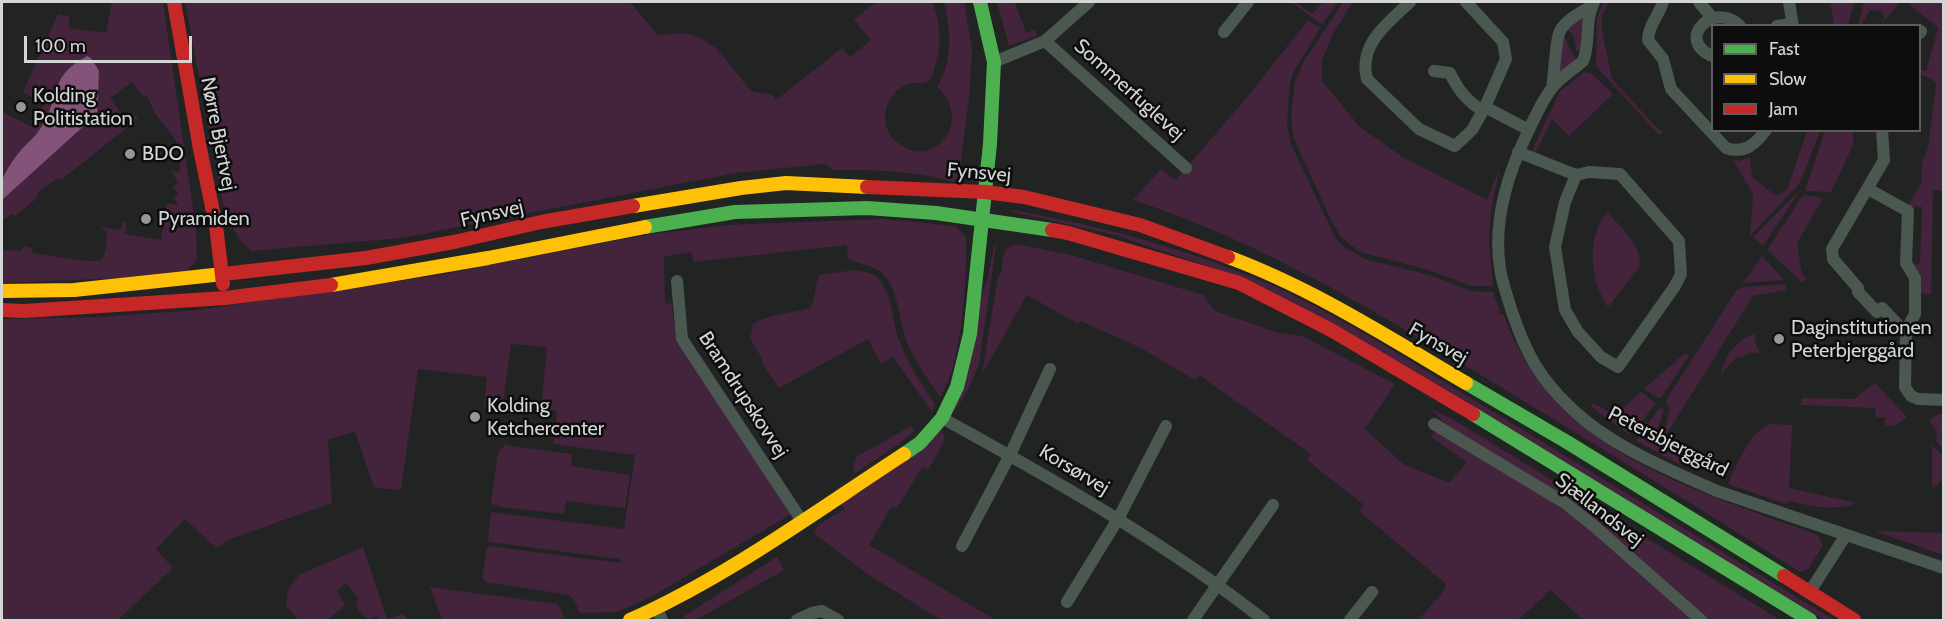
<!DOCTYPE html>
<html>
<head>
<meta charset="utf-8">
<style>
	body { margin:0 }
	#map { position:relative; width:1945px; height:622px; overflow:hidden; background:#222423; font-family:Cabin,sans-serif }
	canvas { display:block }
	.frame { position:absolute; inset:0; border:3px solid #d3d6d4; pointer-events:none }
	.legend { position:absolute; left:1711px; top:24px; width:210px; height:108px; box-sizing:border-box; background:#0c0d0c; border:2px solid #5c5d5c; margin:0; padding:8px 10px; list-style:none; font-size:18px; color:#d3d6d4 }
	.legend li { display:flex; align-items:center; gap:12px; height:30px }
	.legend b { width:30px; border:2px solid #5c5d5c }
	.scale { position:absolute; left:24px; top:36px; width:168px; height:27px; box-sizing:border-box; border:3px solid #d3d6d4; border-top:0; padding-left:8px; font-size:18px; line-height:21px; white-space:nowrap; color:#d3d6d4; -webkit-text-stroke:4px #0c0d0c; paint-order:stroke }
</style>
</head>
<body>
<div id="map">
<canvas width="1945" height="622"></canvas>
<div class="frame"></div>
<ul class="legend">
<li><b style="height:8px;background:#4caf50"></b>Fast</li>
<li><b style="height:8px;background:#ffc107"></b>Slow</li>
<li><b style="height:8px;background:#c62828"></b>Jam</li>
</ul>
<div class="scale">100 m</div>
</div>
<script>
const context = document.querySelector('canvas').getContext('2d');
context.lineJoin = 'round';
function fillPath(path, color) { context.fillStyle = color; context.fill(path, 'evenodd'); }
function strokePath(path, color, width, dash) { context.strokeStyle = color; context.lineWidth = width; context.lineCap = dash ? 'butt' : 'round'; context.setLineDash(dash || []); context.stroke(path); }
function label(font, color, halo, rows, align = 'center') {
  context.font = font + ' Cabin,sans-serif'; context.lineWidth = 5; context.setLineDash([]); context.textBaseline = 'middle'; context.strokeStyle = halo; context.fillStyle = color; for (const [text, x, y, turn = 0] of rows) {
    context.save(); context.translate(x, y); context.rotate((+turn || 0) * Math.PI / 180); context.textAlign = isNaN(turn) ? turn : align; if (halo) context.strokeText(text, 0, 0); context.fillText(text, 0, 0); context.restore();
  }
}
const green = new Path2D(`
	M112 2H163L196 229 197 259 188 270 122 278 2 283V250L21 251 24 246 33 248 32 253 86 261H101C106 253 108 240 106 231L100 227 121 230 123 221 126 222 125 234 161 240 167 203 177 205 178 203 174 198 178 193 173 187 178 182 171 171 180 172C182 138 172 138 155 113 152 108 150 101 147 96L143 97 132 82 110 98 126 120 133 114 138 119 61 180 58 178 38 192 37 198 15 216 13 214 2 220V112L34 128 44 104 23 92 58 14 69 16V28L106 33Z
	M185 2H630L658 35 686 33 702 39 716 48 751 91 772 95 776 100 842 48 850 57 871 40 854 20 876 2H932C941 23 942 47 934 69 933 73 932 78 928 81 924 85 917 82 911 83 896 87 885 102 885 117 885 128 890 138 899 144 933 170 975 121 937 87 953 61 951 30 944 2H964L972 49 969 98 959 176 953 182C915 170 872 170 832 170L825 164 735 173 401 238 251 251 240 240 225 215Z
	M997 2H1015L1026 33 1036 29V36L1009 46Z
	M1292 2H1295L1312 14 1323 2H1338L1322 25Z
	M1343 2H1353L1332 35 1322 61V81L1360 127 1404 158 1487 200 1500 167 1491 209 1489 242 1493 286H1471L1429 270 1360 252 1341 237 1331 220 1293 137 1291 115 1295 81 1304 61Z
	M1604 2H1609L1602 16V31L1612 79 1658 129 1663 131 1659 135 1596 66 1597 17Z
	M1830 2H1854L1848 25H1834Z
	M1864 2H1901L1882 23 1884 17 1882 11 1870 10 1861 25H1858Z
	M1907 2H1943L1944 190H1933L1931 294 1921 293V275L1913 265 1920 264 1922 207 1908 206 1921 184 1922 163 1928 148 1936 84 1931 78 1920 75 1921 70 1926 71 1938 28Z
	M1584 17 1582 54 1576 50 1574 36 1566 28Z
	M1308 20 1320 28 1293 73 1290 84 1287 124 1291 144 1336 239 1344 247 1367 260 1430 275 1471 291 1493 292 1501 315H1504C1551 452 1696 490 1818 535L1823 546 1808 569 1800 572C1693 504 1585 438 1476 372 1366 306 1256 240 1133 200L1161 169 1176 180 1248 96Z
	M1562 35C1569 43 1570 52 1578 60L1560 72Z
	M1584 72 1591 73 1613 94 1569 136 1552 119 1536 152 1532 151 1560 91Z
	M1807 131H1820L1800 183 1750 236 1753 194 1733 160 1741 161 1750 157 1752 177 1776 196 1787 190Z
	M1825 131H1853V145L1831 192 1805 191Z
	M1798 192 1795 198 1763 246 1753 237Z
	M1803 195 1823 198 1797 243 1802 274 1807 279 1802 282 1767 250Z
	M1012 210C1097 225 1180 247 1260 280 1299 296 1337 318 1374 339L1834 620H1824L1234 275 1115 235 1012 212Z
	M1607 212C1619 225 1645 248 1639 268L1608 307C1590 282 1586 237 1607 212Z
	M885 219 955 226 966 237C967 278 963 363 940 397 928 378 912 359 905 337 899 318 898 291 885 276 875 264 860 266 848 258L847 245 693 262 692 252 664 257 665 305 671 302 677 343 793 513 651 597 617 612 579 613 576 603 569 595 486 582 482 578 487 548 489 546 620 563V559L489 542 488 540 491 512 624 529 635 455 553 444 557 412 541 407 547 347 511 344 502 408 484 406 487 377 418 369 401 490 375 488 376 483 374 488 355 431 328 440 332 503 230 539 216 548 185 519 156 549 173 568 118 620H2V319L100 317 197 310 434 276 640 236 725 225Z
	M1016 244 1071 255 1203 295 1215 311 1279 333 1302 336 1395 384 1365 429 1403 464 1449 483 1467 462 1431 437 1437 429 1581 521 1693 620H1583L1551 590 1518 620 1512 618 1509 620H1423L1420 618 1443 592 1446 584 1359 511 1364 505 1307 460 1311 454 1199 375 1195 380 1141 348 1081 321 1077 323 1027 295 982 374 998 277C1008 266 995 251 1016 244Z
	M994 245 996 246 979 364 969 388 954 413 981 295 988 278Z
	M1762 256 1784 280 1743 283Z
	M855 270C863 272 874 272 880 280 893 297 892 324 900 343 909 365 922 385 935 404L932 412 893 357 881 364 868 339 779 388 762 364 763 360 750 339 753 324C770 313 791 314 810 308 816 297 815 286 819 275Z
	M1785 284 1786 290 1753 296 1666 435 1664 432 1670 408 1665 402 1736 291 1742 287Z
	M1755 334V342L1760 354 1750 352 1740 358 1737 357 1721 374C1724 357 1737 338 1755 334Z
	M1685 353 1689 356 1660 399 1644 389Z
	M1875 383 1907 417 1895 426 1885 425V417H1876L1875 408 1801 405 1802 398 1854 399Z
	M1641 392 1656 403 1636 429 1629 434 1591 407 1593 403 1615 415Z
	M1659 408 1664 409 1657 431 1664 443 1683 457V466L1636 441Z
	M1430 409 1449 417 1777 618V620H1707L1587 516 1446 424Z
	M1938 414H1943V449L1936 441 1937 431 1929 421Z
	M1771 424 1792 425 1789 488 1857 503C1836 511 1812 507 1791 501L1786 504 1728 484C1736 466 1751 429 1771 424Z
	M911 426 914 431 899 444 855 473 853 468 856 457Z
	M942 429 945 440 928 470 922 467 897 508 891 507 869 545 996 620H941L867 574 814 533 818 525 845 509 840 503Z
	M506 444 510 446 572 454 571 466 630 475 625 508 566 501 564 514 502 507 491 504 498 452Z
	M1932 445 1944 457 1943 478 1934 488 1932 487Z
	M1875 531 1943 533V555Z
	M363 547 387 619 404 614 407 620H381L376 616 369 620 359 611 356 603 359 599 346 583 337 591 345 605 327 620H299L286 606 288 589 299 575Z
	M777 557 784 570 696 620H684V616Z
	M430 587 557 604 561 609 564 619 560 620H442Z`);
const water = new Path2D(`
	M87 56 91 58 99 71 97 114 2 200C1 194 0 186 2 181 5 171 15 157 22 149 27 143 34 138 38 132 62 100 45 79 87 56Z`);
const street = new Path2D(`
	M1410 2C1388 23 1358 44 1367 79L1419 129 1455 146 1472 130 1485 107 1506 59 1503 42 1466 2
	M1594 2C1584 22 1591 43 1583 61 1573 70 1560 77 1552 88 1541 102 1534 119 1526 136 1507 176 1493 223 1500 268 1502 283 1508 298 1512 312 1526 353 1539 378 1571 408 1609 445 1669 470 1717 491L1944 568
	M1663 2C1659 15 1648 26 1648 40L1663 59 1671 89 1726 148C1744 154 1755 145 1766 130
	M1699 2 1710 15
	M1789 2 1793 26
	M1777 26 1792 24
	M1224 32 1248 2
	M1920 33 1921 31
	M1045 41 1186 168
	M1712 56C1674 39 1715 0 1740 26
	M994 62 1045 41 1089 2
	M1434 71 1450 73C1458 90 1467 101 1483 111
	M1552 87C1555 73 1555 38 1561 29 1568 19 1581 12 1592 6
	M1485 107 1529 130
	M1882 130 1884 160 1832 249 1833 259 1858 288V292L1877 312 1882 308 1902 329 1906 330
	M1518 152 1576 175 1589 172 1620 174 1679 241 1681 274 1675 286 1618 367 1601 357 1578 332 1565 310 1555 247 1565 202 1576 175
	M1868 189 1908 211 1906 263 1915 278V314L1906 330 1905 387 1911 396 1918 399 1944 400
	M677 281 682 339 802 521
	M942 418C1053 479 1164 542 1264 620
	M1434 424 1565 503 1594 526 1701 620
	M962 546 1010 455 1050 369
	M1809 593 1846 535
	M1067 602 1118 519 1166 426
	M657 609 662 620
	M797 620 812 613 822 611 838 620
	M1193 620 1273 505
	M1350 620 1372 592`);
const fast = new Path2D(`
	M645 227 735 212 867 208 936 213 1052 230
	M1466 383 1567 442 1784 576
	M1473 414 1810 620
	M904 454 920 443 942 418 957 387 970 334 990 144 994 62 980 2`);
const slow = new Path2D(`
	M633 206 741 188 786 183 867 187
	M1228 257C1312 288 1388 337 1466 383
	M331 285 488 258 645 227
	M2 291 74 290 223 274
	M630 620C727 577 815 512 904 454`);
const jam = new Path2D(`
	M174 2 200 149 216 226 223 284
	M867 187 985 192 1024 197 1140 225 1228 257
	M1052 230 1068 233 1239 283 1331 330 1473 414
	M223 274 366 258 454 242 541 222 633 206
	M2 310 24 311 225 298 331 285
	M1784 576 1854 620`);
const markers = [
	[21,107,6,"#959896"],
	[130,154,6,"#959896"],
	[146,219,6,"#959896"],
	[1779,339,6,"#959896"],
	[475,417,6,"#959896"]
];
const streetNames = [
	["Sommerfuglevej",1129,90,42],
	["Nørre Bjertvej",218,134,79],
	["Fynsvej",979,173,5],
	["Fynsvej",492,214,-13],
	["Fynsvej",1438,344,30],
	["Bramdrupskovvej",743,395,57],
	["Petersbjerggård",1668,442,27],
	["Korsørvej",1074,470,31],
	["Sjællandsvej",1599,510,38]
];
const poiNames = [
	["Kolding",33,96],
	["Politistation",33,119],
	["BDO",142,154],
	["Pyramiden",158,219],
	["Daginstitutionen",1791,328],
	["Peterbjerggård",1791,351],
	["Kolding",487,406],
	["Ketchercenter",487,429]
];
fillPath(green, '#44233d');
fillPath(water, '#835379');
strokePath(street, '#4b5850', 12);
strokePath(fast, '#4caf50', 14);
strokePath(slow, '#ffc107', 14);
strokePath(jam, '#c62828', 14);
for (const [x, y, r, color] of markers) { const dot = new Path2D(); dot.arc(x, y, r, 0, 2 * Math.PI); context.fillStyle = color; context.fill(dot); strokePath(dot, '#0c0d0c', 2); }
label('20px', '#d3d6d4', '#0c0d0c', streetNames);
label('20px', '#d3d6d4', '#0c0d0c', poiNames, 'left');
</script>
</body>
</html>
